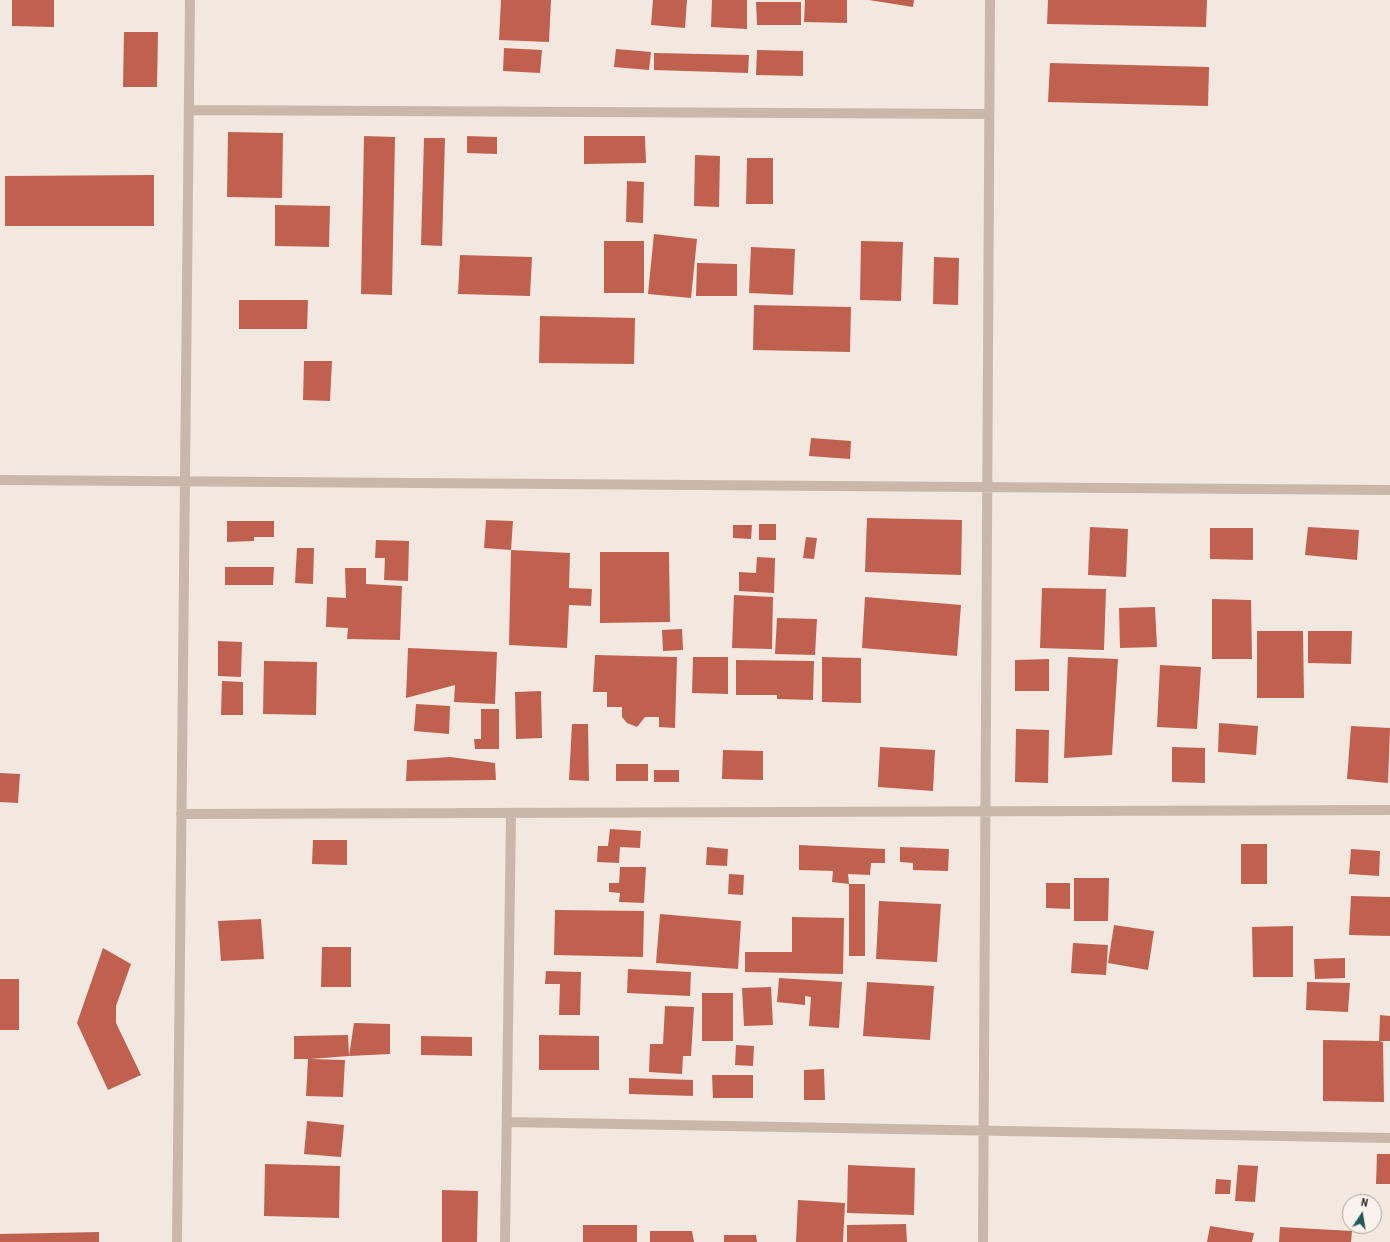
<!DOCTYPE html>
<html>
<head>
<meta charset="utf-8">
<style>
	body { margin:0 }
	#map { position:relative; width:1390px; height:1242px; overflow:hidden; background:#f2e8e0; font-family:"Roboto Condensed",sans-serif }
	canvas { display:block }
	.north { position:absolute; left:1342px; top:1194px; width:40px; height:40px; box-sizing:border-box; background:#faf2ec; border:1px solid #aca49f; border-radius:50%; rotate:12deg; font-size:11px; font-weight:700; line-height:16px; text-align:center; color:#382e2b }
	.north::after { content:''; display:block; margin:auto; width:14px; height:18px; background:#225857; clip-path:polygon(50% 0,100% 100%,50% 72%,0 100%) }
</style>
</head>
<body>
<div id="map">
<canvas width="1390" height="1242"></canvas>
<div class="north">N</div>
</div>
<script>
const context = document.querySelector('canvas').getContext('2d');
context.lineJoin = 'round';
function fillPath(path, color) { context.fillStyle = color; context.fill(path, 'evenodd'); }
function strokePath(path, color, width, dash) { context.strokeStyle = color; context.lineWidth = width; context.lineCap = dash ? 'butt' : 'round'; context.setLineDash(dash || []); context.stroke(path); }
const building = new Path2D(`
	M12 0H54V27L12 26Z
	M501 0H551L549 42 499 40Z
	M653 0H687L685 28 651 25Z
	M712 0H747V29L711 27Z
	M805 0H847V23L804 22Z
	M869 0H914L913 7Z
	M1048 0H1207L1206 27 1047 24Z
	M756 2H801V25H757Z
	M124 32H158L157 87H123Z
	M504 48 542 50 540 73 503 71Z
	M616 49 651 52 649 70 614 67Z
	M757 50 803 51V76L756 75Z
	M654 53 749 55 748 73 654 70Z
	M1050 63 1209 67 1208 106 1048 102Z
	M228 132 283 133 282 198 227 197Z
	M364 136 395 137 392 295 361 294Z
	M467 136 497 137V154L467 153Z
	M584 136H645L646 163 584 164Z
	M424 138H445L442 246 421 245Z
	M695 155 720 156 719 207 694 206Z
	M747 158H773V204H746Z
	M154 175V226H5V176Z
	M627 181 644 182 643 223 626 222Z
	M275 205 330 206 329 247 275 246Z
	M654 234 697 239 691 298 648 294Z
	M604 241H644V293H604Z
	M861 241 903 242 901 301 860 300Z
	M751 247 795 249 793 295 749 293Z
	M460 255 532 257 530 296 458 294Z
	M934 257 959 258 958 305 933 304Z
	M697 263 737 264V296H696Z
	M239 300H308L307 329H239Z
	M754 305 851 307 850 352 753 350Z
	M540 316 635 318 634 364 539 363Z
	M304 361H332L330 401 303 400Z
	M811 438 851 441 850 459 809 456Z
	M867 518 962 520 961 575 865 572Z
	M486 520 513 521 511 550 484 548Z
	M227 521H274V537H254V541L227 542Z
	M759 524H776V540H759Z
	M733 525H752L751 539 733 538Z
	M1090 527 1128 529 1126 577 1088 575Z
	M1308 527 1359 530 1357 560 1305 555Z
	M1210 528H1253V560L1210 559Z
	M806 537 817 538 814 559 803 558Z
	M376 540 409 541 408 581 384 580 385 558H375Z
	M297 548H314L313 584 295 583Z
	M511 550 570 553 569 588 592 589 591 606 569 605 567 648 509 645Z
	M600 552H669L670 622 600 623Z
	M757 557 775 558 774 593 739 591V572L756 573Z
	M225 567H274L273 585H225Z
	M345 568H366V584L402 586 400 640 347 639 348 628 326 627 327 597 346 598Z
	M1042 588 1106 589 1104 650 1040 648Z
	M734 595 773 597 772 649 732 648Z
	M865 597 961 605 957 656 862 648Z
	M1212 599 1251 600 1252 659H1212Z
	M1155 607 1157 647 1120 648 1119 608Z
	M777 618 817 619 815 655 775 654Z
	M682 629 683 650 663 651 662 630Z
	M1257 631H1303L1304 698H1257Z
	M1308 631H1352L1351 664 1308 663Z
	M218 641 242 642 241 677 218 676Z
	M408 648 497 652 495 704 454 702 455 685 406 698Z
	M595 655 677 657 675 728 659 727V717H645L637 727 627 723 622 717V707H607V692H593Z
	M693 657H728V694L692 693Z
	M822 657 861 658V703L822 702Z
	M1068 657 1118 659 1112 755 1064 758Z
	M1049 659V691H1015V660Z
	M736 660 814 661 813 700 777 699V695H736Z
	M264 661 317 662 316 715 263 714Z
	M1160 665 1201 667 1197 729 1157 727Z
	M222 681 243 682V715H221Z
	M541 691 542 738 516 739 515 692Z
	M416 704 450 706 449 734 414 731Z
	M481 709H499V749H475L474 739H481Z
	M1219 723 1258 726 1256 755 1218 752Z
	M572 724H588L589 781 569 780Z
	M1351 726 1390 728 1388 783 1347 779Z
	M1016 729 1049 730 1048 783 1015 782Z
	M880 747 935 750 933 791 878 787Z
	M1172 747 1205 748V783L1172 782Z
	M723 750 763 751V780L722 779Z
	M450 757 495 763 496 780 406 781 407 760Z
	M616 764H648V781H616Z
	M654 770H679V782H654Z
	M0 773 20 774 18 803 0 802Z
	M610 829 641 831 640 848 620 847 619 863 597 862 598 846H608Z
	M313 840H347V865L312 864Z
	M1241 844H1267V884H1241Z
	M799 845 885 849V863H871L870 875 848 874 849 884 832 882 833 871 799 870Z
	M707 847 728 849 727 866 706 865Z
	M900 847 949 849 948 871 913 870V863L900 862Z
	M1351 849 1380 851 1379 876 1349 874Z
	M620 867H646L644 903 619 902 620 893 609 892V883H619Z
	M729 874 744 875 743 895 728 894Z
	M1074 878H1109L1108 921H1074Z
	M1046 883H1070V909L1046 908Z
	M849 884H865V956H849Z
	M1351 896 1390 897V936L1349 935Z
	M879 901 941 904 937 962 876 959Z
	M555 910 644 911 643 957 554 955Z
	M660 914 741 921 738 969 656 963Z
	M792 917 844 918 843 974 745 972V952H792Z
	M261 919 264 959 221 961 218 921Z
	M1114 925 1154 931 1148 970 1108 963Z
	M1293 926V977H1253L1252 927Z
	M1073 943 1108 945 1106 975 1071 973Z
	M322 947H351V987H321Z
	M103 948 131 964 116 1006V1023L141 1075 108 1090 77 1023Z
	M1345 958V978L1315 979 1314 959Z
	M628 969 691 972 690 996 627 993Z
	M546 971 581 972 580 1015H559L560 984H545Z
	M779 978 842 982 839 1028 809 1026 811 997 805 996V1005L777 1002Z
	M0 979H19V1030H0Z
	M867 982 934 986 930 1040 863 1036Z
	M1307 982 1350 983 1348 1012 1306 1010Z
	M771 987 773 1025 744 1026 742 988Z
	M702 993H733V1041H702Z
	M665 1006 694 1007 691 1056H683L682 1074 649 1072 650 1044H663Z
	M1380 1015 1390 1016V1041H1379L1383 1042 1384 1102 1323 1101V1040L1379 1041Z
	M354 1023 390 1024V1054L349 1056Z
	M348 1035 349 1056 310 1059 345 1060 343 1097 306 1096 308 1059H294V1036Z
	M539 1035 599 1036V1070H539Z
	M421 1036 472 1037V1056L421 1055Z
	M736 1045 754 1046 753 1066 735 1065Z
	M824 1069 825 1100H804V1070Z
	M712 1075H753V1098H713Z
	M629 1078 693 1080V1096L629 1094Z
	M307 1121 344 1125 341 1157 304 1154Z
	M1377 1154H1390V1184H1376Z
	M265 1164 340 1166 339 1218 264 1216Z
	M848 1165 915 1168 914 1215 847 1213Z
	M1238 1165 1258 1166 1255 1202 1235 1201Z
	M1216 1179 1231 1180 1230 1194H1215Z
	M442 1190 478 1191 477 1242H442Z
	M798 1200 845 1203 843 1242H796Z
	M906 1224 907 1242H847V1225Z
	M583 1225H637V1242H583Z
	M1210 1226 1254 1233 1252 1242H1207Z
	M1280 1227 1352 1231 1351 1242H1279Z
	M650 1231H692L694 1242H650Z
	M99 1232V1242H0V1234Z
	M724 1235H756L757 1242H724Z`);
const minor = new Path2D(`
	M189 110 989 114
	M0 480 1390 490
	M181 814 1390 810
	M507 1122 1390 1138
	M177 1242 190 0
	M505 1242 511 813
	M983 1242 990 0`);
fillPath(building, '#c06150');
strokePath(minor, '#cab7ac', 10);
</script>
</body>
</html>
